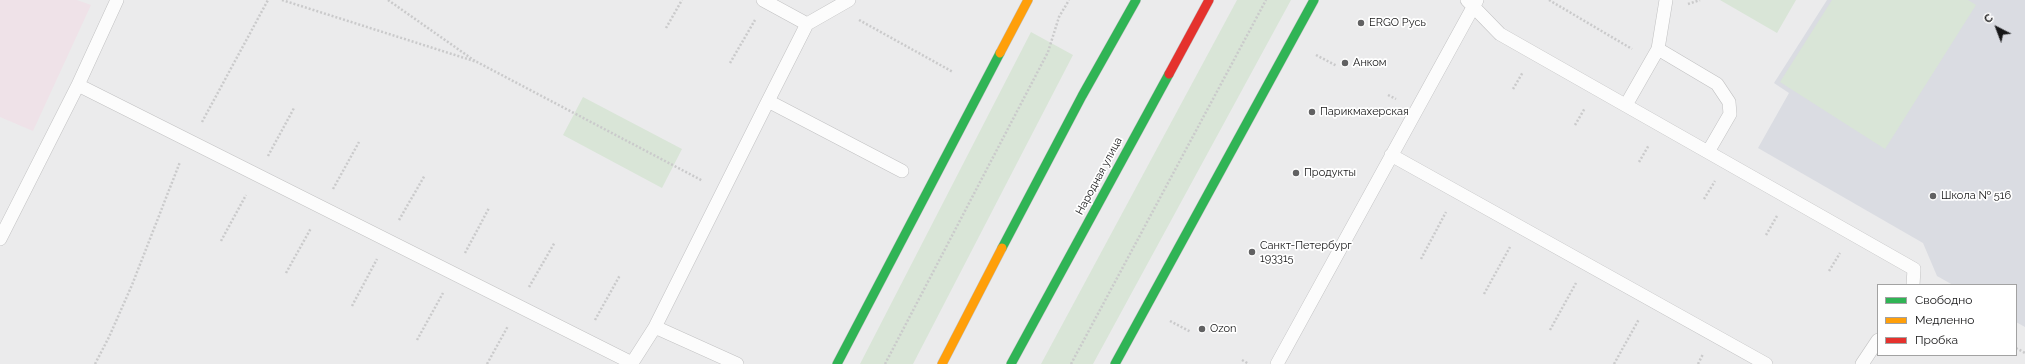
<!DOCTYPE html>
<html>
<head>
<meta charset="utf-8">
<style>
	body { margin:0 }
	#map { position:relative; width:2025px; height:364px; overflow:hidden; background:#ebebec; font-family:Raleway,sans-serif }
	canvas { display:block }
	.legend { position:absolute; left:1877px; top:284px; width:140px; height:72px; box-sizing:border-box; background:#fff; border:1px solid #a2a2a2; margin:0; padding:5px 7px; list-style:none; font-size:12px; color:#161617 }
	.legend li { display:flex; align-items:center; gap:8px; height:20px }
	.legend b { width:20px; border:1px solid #a2a2a2 }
	.north { position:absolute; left:1977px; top:8px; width:40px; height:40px; -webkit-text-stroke:3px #fff; paint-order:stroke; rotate:318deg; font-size:11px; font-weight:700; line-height:16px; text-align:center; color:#161617 }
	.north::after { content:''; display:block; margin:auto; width:14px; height:18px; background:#161617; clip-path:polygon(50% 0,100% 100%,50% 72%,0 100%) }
</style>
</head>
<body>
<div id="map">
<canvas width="2025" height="364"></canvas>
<ul class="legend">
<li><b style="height:5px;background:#30b455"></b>Свободно</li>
<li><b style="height:5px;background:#ff9f0a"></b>Медленно</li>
<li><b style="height:5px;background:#e5322d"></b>Пробка</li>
</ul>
<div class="north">С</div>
</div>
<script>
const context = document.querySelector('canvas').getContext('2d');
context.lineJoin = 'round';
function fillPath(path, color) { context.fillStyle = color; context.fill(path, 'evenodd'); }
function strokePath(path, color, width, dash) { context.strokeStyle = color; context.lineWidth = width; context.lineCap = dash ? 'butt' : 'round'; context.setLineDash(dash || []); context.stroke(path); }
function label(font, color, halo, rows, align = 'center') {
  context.font = font + ' Raleway,sans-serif'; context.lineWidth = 3.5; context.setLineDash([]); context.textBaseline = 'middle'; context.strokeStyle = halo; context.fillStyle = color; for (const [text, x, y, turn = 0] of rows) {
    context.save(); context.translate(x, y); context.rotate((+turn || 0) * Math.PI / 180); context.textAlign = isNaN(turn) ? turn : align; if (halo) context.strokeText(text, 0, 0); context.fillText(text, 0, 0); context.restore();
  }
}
const industrial = new Path2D(`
	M0 0H77L91 5 33 131 0 117Z`);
const built = new Path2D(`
	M1827 0H2025V327L2016 322V285H1953L1937 276 1923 243 1758 148 1789 93 1774 83Z`);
const green = new Path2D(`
	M1237 0H1291L1093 364H1041Z
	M1720 0H1796L1777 33Z
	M1832 0H1968L1976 5 1885 149 1780 82Z
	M1031 32 1073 55 913 364H860Z
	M583 97 682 149 662 188 563 135Z`);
const path = new Path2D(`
	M282 0 477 62 703 181
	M388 0 475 61
	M1549 0 1632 49
	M1688 4 1700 0
	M859 20 953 72
	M666 28 682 0
	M1316 55 1337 66
	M730 63 755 20
	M1513 89 1523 72
	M1388 95 1396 99
	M202 122 268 0
	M1575 125 1585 108
	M268 156 294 108
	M1639 162 1649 145
	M333 189 359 142
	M1704 199 1715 181
	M399 220 425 175
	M1766 235 1777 216
	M221 241 246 195
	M465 253 489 208
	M1421 259 1446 212
	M1829 271 1840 253
	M286 273 311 228
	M529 287 555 242
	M1484 294 1510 247
	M352 306 377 259
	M595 320 620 275
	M1170 321 1191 332
	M1550 330 1576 283
	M417 340 443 293
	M2016 348 2025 353
	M1242 360 1249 364
	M95 364 109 337 132 285 180 162
	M487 364 508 326
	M885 364 1048 52 1059 17 1069 0
	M1071 364 1266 0
	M1614 364 1639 319
	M1698 364 1703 354`);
const lane = new Path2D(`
	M763 0 807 24 849 0
	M1467 0 1500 34 1914 269 1913 285
	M807 24 768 101 902 171
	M1658 49 1666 0
	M78 85 632 363 655 327 737 364
	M1626 105 1658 49 1717 84 1729 102 1730 114 1708 152
	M1391 155 1766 364
	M0 239 78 85 117 0
	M655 327 768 101
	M1277 364 1477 0
	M1862 364 1878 340`);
const fast = new Path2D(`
	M1002 248 1082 96 1136 0
	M837 364 1000 53
	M1011 364 1169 74
	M1115 364 1314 0`);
const slow = new Path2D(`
	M1000 53 1028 0
	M942 364 1002 248`);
const jam = new Path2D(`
	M1169 74 1209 0`);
const markers = [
	[1361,23,4,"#616162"],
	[1345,63,4,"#616162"],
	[1312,112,4,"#616162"],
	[1296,173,4,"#616162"],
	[1933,196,4,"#616162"],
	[1252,252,4,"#616162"],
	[1202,329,4,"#616162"]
];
const poiNames = [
	["ERGO Русь",1369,23],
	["Анком",1353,63],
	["Парикмахерская",1320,112],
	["Продукты",1304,173],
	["Школа № 516",1941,196],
	["Санкт-Петербург",1260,246],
	["193315",1260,259],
	["Ozon",1210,329]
];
const streetNames = [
	["Народная улица",1099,176,-62]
];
fillPath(industrial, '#efe2e8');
fillPath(built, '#dadce2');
fillPath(green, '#d9e5d7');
strokePath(lane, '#c1c1c2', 14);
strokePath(fast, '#c1c1c2', 10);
strokePath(slow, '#c1c1c2', 10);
strokePath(jam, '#c1c1c2', 10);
strokePath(path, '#cacacb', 2.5, [2, 2]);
strokePath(lane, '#fcfcfc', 13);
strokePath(fast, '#30b455', 9);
strokePath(slow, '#ff9f0a', 9);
strokePath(jam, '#e5322d', 9);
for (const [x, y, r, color] of markers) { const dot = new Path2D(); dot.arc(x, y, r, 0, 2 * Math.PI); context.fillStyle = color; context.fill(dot); strokePath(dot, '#fff', 1.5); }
label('11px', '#161617', '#fff', poiNames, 'left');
label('11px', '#161617', '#fff', streetNames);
</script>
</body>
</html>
